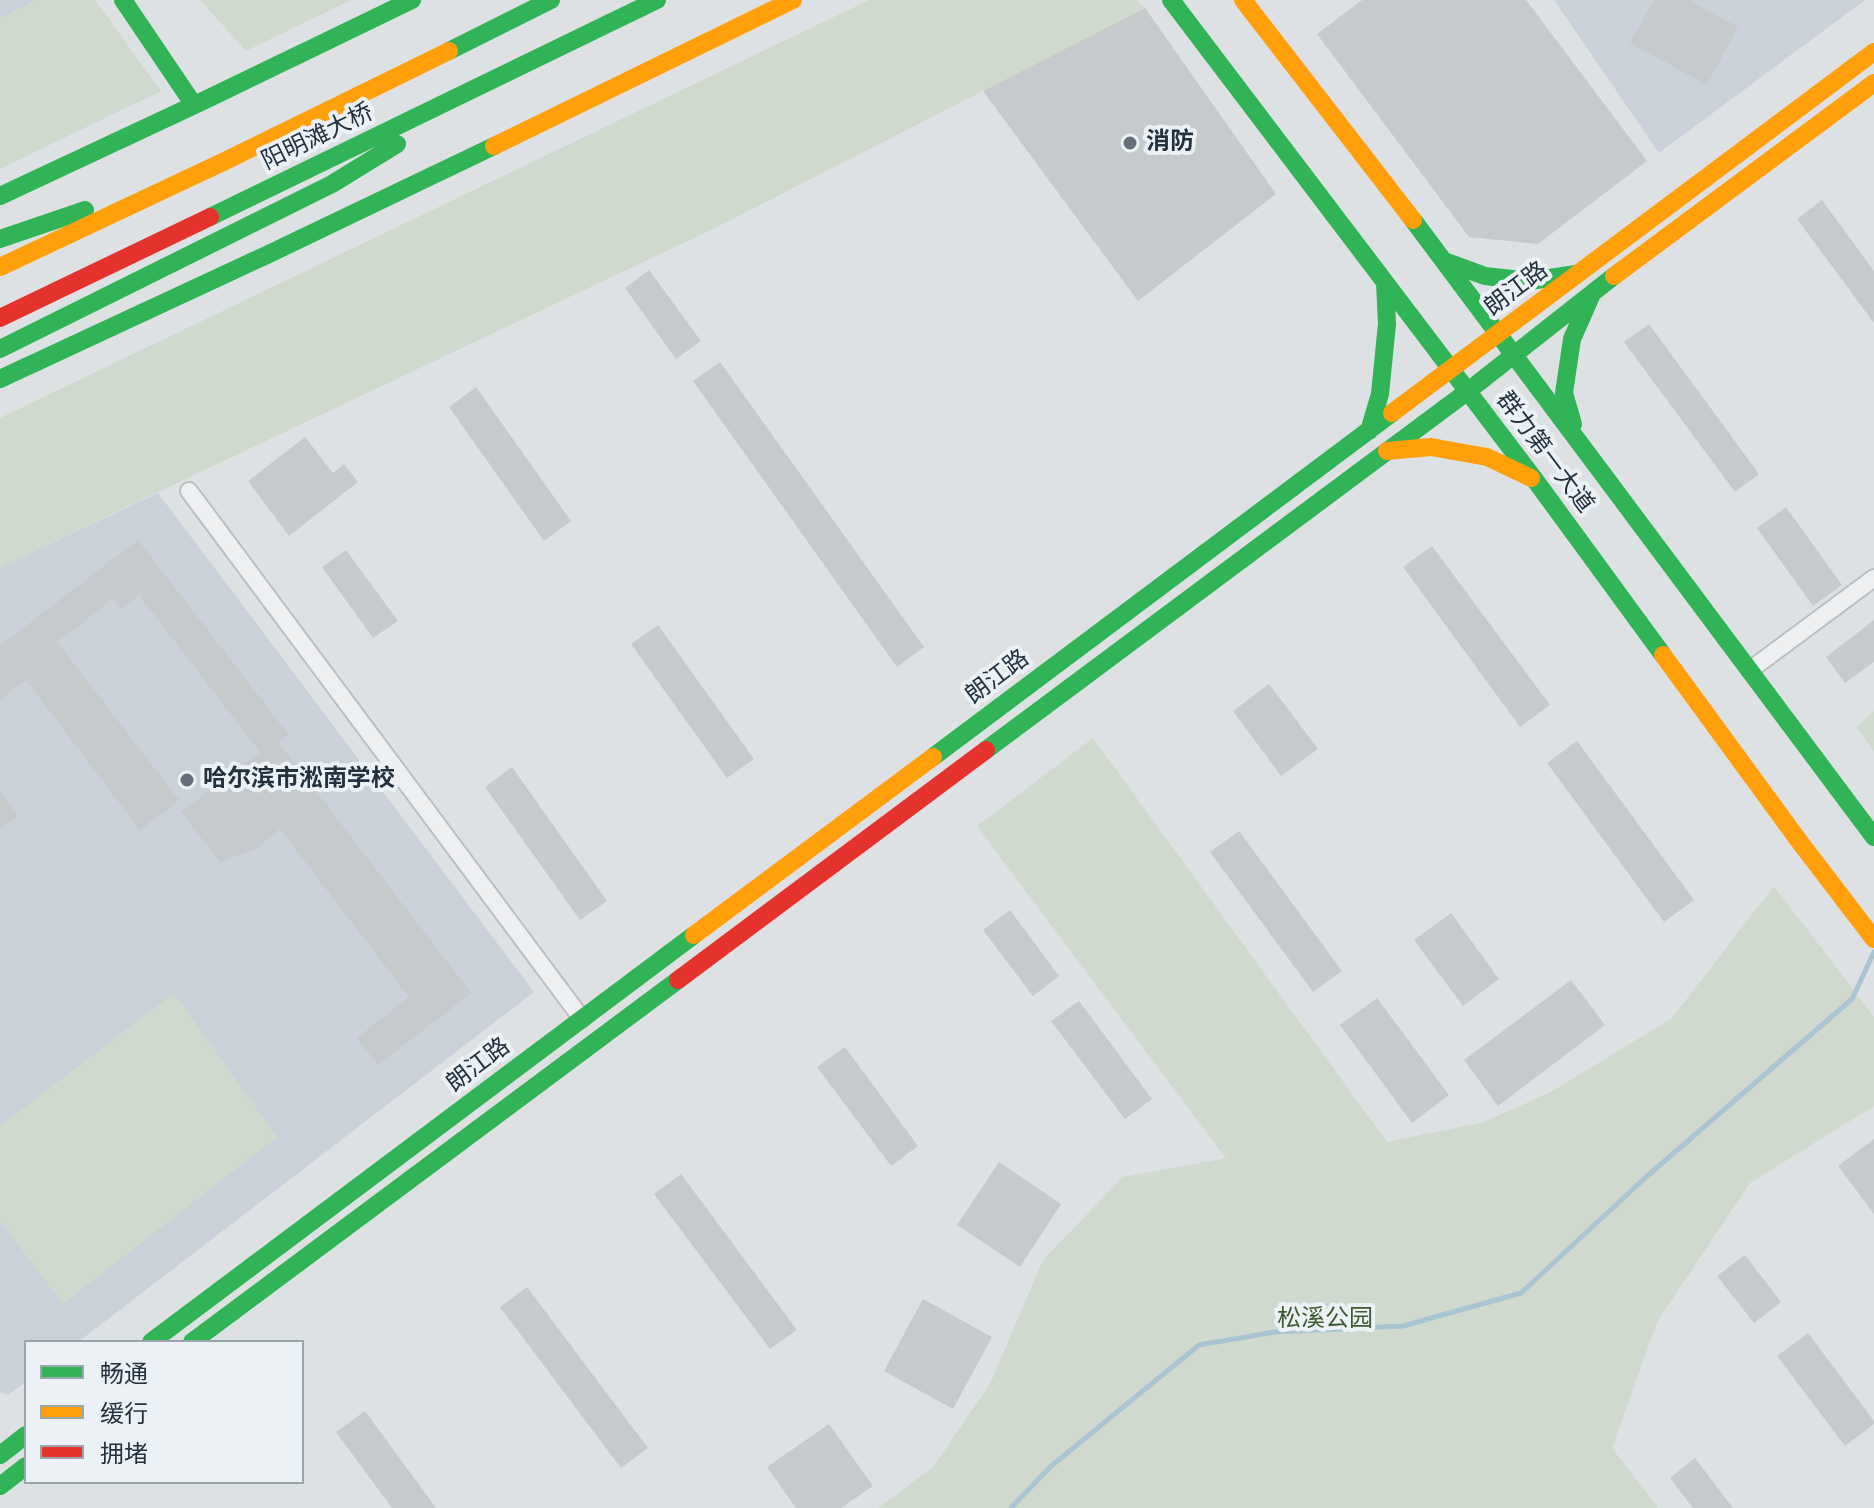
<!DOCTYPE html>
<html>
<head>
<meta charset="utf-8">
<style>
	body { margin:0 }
	#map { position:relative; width:1874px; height:1508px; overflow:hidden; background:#dee1e4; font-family:"Nunito Sans","Noto Sans SC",sans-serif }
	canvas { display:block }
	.legend { position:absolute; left:24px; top:1340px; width:280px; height:144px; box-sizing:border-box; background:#ebf1f5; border:2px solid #9ba5ac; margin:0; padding:10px 14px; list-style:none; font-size:24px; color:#24323f }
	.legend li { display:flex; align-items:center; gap:16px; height:40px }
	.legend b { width:40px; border:2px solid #9ba5ac }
</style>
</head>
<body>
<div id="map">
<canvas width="1874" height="1508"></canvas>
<ul class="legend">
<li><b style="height:10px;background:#30b455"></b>畅通</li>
<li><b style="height:10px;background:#ff9f0a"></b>缓行</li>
<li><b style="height:10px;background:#e5322d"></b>拥堵</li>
</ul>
</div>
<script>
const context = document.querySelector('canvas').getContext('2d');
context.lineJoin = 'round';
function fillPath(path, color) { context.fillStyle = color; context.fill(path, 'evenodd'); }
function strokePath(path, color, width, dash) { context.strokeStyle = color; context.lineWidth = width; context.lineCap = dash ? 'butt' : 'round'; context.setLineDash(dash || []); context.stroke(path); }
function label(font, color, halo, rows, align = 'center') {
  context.font = font + ' "Nunito Sans","Noto Sans SC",sans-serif'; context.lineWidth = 8; context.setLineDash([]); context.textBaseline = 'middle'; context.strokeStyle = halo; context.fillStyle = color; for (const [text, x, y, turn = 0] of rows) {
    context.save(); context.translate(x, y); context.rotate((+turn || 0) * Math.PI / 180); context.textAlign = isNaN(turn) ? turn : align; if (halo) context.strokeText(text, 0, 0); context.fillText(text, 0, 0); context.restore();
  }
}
const built = new Path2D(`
	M0 0H38L0 19Z
	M1554 0H1865L1659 153Z
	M158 493 534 992 78 1342H26V1382L8 1395 0 1392V567Z`);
const green = new Path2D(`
	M38 0H95L161 91 0 169V19Z
	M200 0H351L246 51Z
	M869 0H1137L1145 8 713 229 0 567V418Z
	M1874 711V751L1856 727Z
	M1093 738 1387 1142 1484 1122 1551 1092 1672 1018 1774 886 1874 1017V1106L1750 1183 1657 1322 1612 1448 1658 1508H878L934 1466 991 1382 1043 1260 1123 1177 1226 1158 977 826Z
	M174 993 277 1137 63 1304 0 1221V1126Z`);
const stream = new Path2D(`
	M1011 1508 1050 1467 1199 1345 1275 1332 1403 1326 1521 1293 1645 1178 1852 999 1874 952`);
const building = new Path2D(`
	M1362 0H1526L1647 161 1538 244 1469 237 1317 34Z
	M1654 0H1688L1738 27 1707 85 1630 43Z
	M1145 8 1276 194 1138 301 983 91Z
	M1822 200 1874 271V323L1797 219Z
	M649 270 701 341 676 359 625 288Z
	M1649 324 1759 474 1735 492 1624 342Z
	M720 362 924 647 897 667 693 381Z
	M476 387 571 521 544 541 449 407Z
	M305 437 333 473 344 464 358 482 289 536 248 481Z
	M1786 507 1842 585 1813 606 1757 528Z
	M138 540 288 734 278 742 471 993 378 1065 357 1038 409 997 280 829 254 850 220 862 181 812 260 752 139 595 121 609 113 599 57 642 179 800 140 830 26 680 0 700V646Z
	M1432 546 1550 705 1520 727 1403 567Z
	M346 550 398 621 373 638 322 567Z
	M1874 620V662L1845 683 1826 657Z
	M658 625 754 759 727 778 631 644Z
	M1269 684 1318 749 1281 776 1233 711Z
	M1577 741 1694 900 1664 922 1547 763Z
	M512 767 607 901 580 920 485 787Z
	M0 791 18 815 0 829Z
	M1239 831 1342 971 1313 992 1210 852Z
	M1010 910 1059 976 1033 996 983 930Z
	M1451 913 1499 979 1463 1006 1414 940Z
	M1571 980 1605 1025 1498 1106 1464 1060Z
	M1377 998 1449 1095 1412 1123 1340 1025Z
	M1079 1001 1152 1099 1125 1119 1051 1021Z
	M845 1047 918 1146 891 1166 817 1067Z
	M1874 1139V1214L1838 1166Z
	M999 1162 1061 1204 1020 1267 957 1225Z
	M681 1174 797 1330 770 1349 654 1194Z
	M1745 1255 1781 1302 1754 1323 1717 1276Z
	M527 1287 648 1448 621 1468 500 1307Z
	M923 1299 992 1337 953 1409 884 1371Z
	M1808 1333 1874 1421V1424L1845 1446 1777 1356Z
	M365 1411 436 1508H392L336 1432Z
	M829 1424 873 1486 841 1508H796L767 1467Z
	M1695 1458 1733 1508H1693L1670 1478Z`);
const street = new Path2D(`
	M189 491 582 1019
	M1750 670 1874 578`);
const fast = new Path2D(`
	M123 0 194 105
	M1171 0 1535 480 1663 655
	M449 51 551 0
	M0 196 203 101 412 0
	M210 217 657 0
	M1413 220 1874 837
	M0 239 85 210
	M1444 261 1485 276 1530 281 1576 274
	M0 349 332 184 397 144
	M0 379 273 252 494 146
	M1573 424 1564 393 1572 339 1591 296
	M1369 431 1380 394 1387 324 1385 283
	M986 750 1468 391 1614 276
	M933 757 1392 413
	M151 1342 694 935
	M192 1342 678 980
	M0 1455 26 1435
	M0 1486 26 1466`);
const slow = new Path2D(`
	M1243 0 1413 220
	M494 146 793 0
	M0 267 225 161 449 51
	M1614 276 1874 83
	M1392 413 1874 52
	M1387 451 1431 447 1487 457 1531 478
	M1663 655 1799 841 1874 939
	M694 935 933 757`);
const jam = new Path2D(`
	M0 318 210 217
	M678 980 986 750`);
const markers = [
	[1130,143,8,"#656f79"],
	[187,780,8,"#656f79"]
];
const streetNames = [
	["阳明滩大桥",318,138,-26],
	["朗江路",1517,290,-37],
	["群力第一大道",1544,453,53],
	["朗江路",998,678,-37],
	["朗江路",479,1066,-37]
];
const poiNames = [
	["消防",1146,143],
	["哈尔滨市淞南学校",203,780]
];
const parkNames = [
	["松溪公园",1325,1320]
];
fillPath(built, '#cbd1d8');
fillPath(green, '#d0d9cd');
strokePath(stream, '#a9c4d3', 5);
fillPath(building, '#c6cacd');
strokePath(street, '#bcbfc2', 20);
strokePath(street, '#edeff1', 16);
strokePath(fast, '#30b455', 18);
strokePath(slow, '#ff9f0a', 18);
strokePath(jam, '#e5322d', 18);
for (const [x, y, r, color] of markers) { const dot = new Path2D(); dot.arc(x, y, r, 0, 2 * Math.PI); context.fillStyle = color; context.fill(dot); strokePath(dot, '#ebf1f5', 3); }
label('24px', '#24323f', '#ebf1f5', streetNames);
label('bold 24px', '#24323f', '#ebf1f5', poiNames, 'left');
label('24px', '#3f5c30', '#ebf1f5', parkNames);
</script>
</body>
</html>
